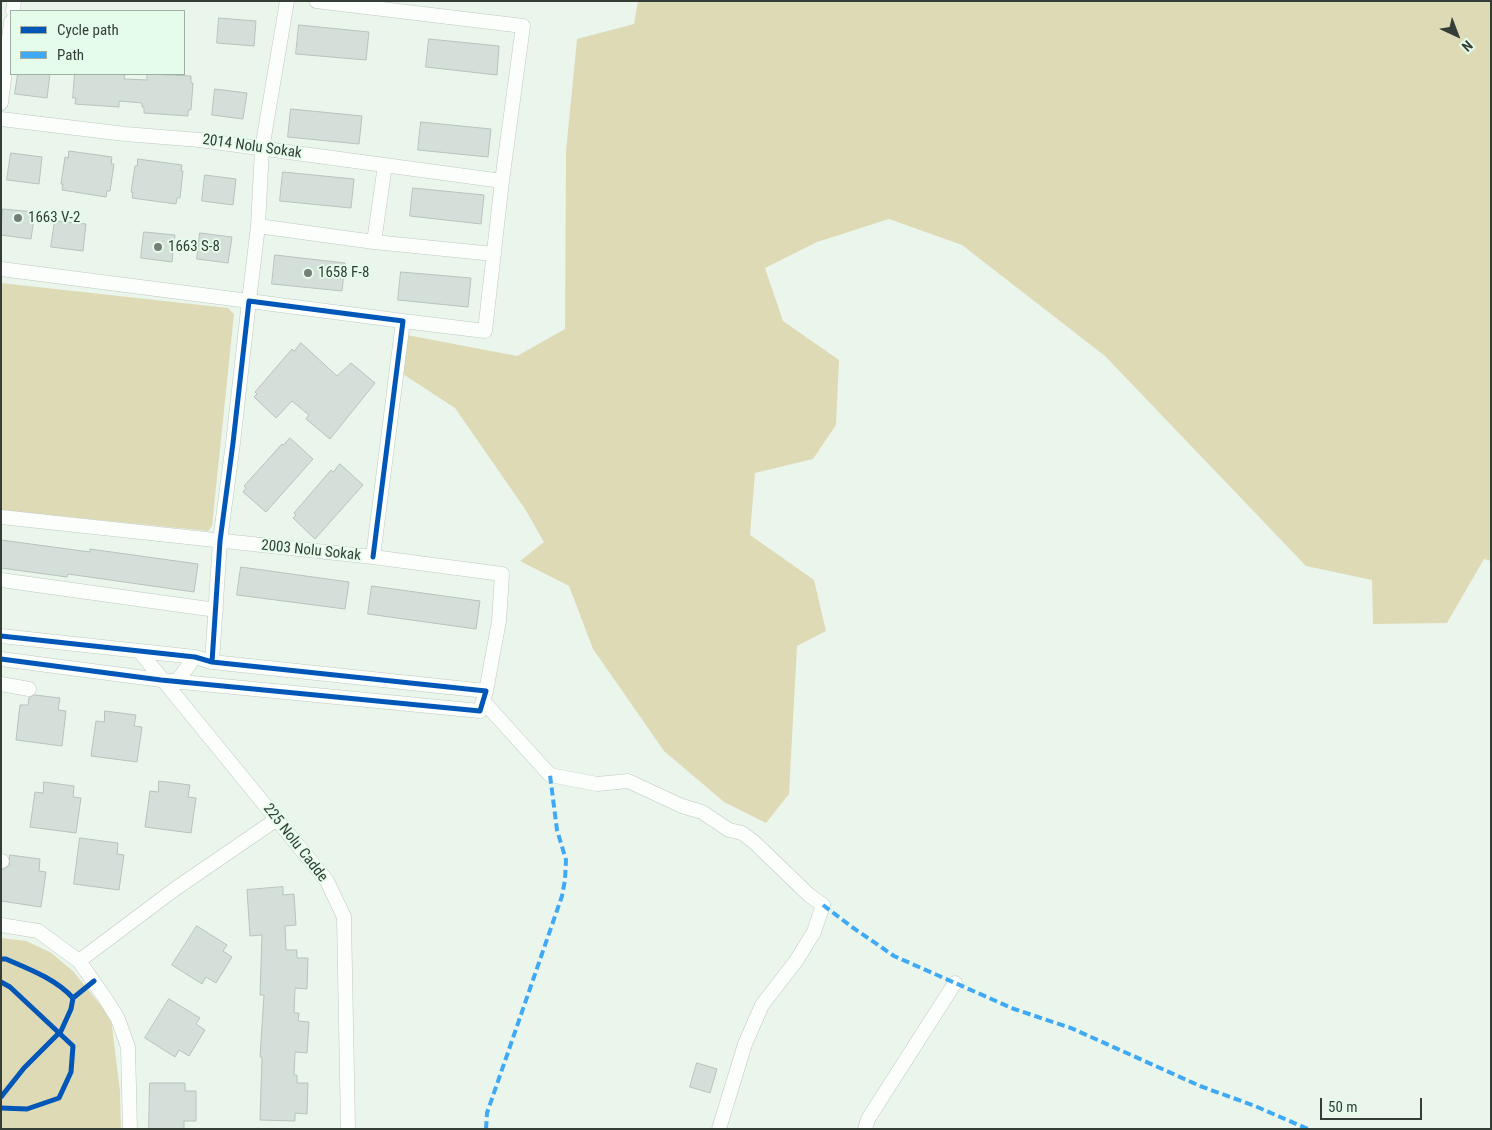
<!DOCTYPE html>
<html>
<head>
<meta charset="utf-8">
<style>
	body { margin:0 }
	#map { position:relative; width:1492px; height:1130px; overflow:hidden; background:#eaf6ec; font-family:"Roboto Condensed",sans-serif }
	canvas { display:block }
	.frame { position:absolute; inset:0; border:2px solid #343e36; pointer-events:none }
	.legend { position:absolute; left:10px; top:10px; width:175px; height:65px; box-sizing:border-box; background:#e4fce9; border:1px solid #9eb0a1; margin:0; padding:6px 9px; list-style:none; font-size:15px; color:#343e36 }
	.legend li { display:flex; align-items:center; gap:10px; height:25px }
	.legend b { width:25px; border:1px solid #9eb0a1 }
	.north { position:absolute; left:1432px; top:10px; width:50px; height:50px; -webkit-text-stroke:4px #e4fce9; paint-order:stroke; rotate:137deg; font-size:14px; font-weight:700; line-height:20px; text-align:center; color:#343e36 }
	.north::after { content:''; display:block; margin:auto; width:18px; height:22px; background:#343e36; clip-path:polygon(50% 0,100% 100%,50% 72%,0 100%) }
	.scale { position:absolute; left:1320px; top:1098px; width:102px; height:22px; box-sizing:border-box; border:2px solid #343e36; border-top:0; padding-left:6px; font-size:15px; line-height:18px; white-space:nowrap; color:#343e36; -webkit-text-stroke:4px #e4fce9; paint-order:stroke }
</style>
</head>
<body>
<div id="map">
<canvas width="1492" height="1130"></canvas>
<div class="frame"></div>
<ul class="legend">
<li><b style="height:6px;background:#0057b8"></b>Cycle path</li>
<li><b style="height:6px;background:#3fa9f5"></b>Path</li>
</ul>
<div class="north">N</div>
<div class="scale">50 m</div>
</div>
<script>
const context = document.querySelector('canvas').getContext('2d');
context.lineJoin = 'round';
function fillPath(path, color) { context.fillStyle = color; context.fill(path, 'evenodd'); }
function strokePath(path, color, width, dash) { context.strokeStyle = color; context.lineWidth = width; context.lineCap = dash ? 'butt' : 'round'; context.setLineDash(dash || []); context.stroke(path); }
function label(font, color, halo, rows, align = 'center') {
  context.font = font + ' "Roboto Condensed",sans-serif'; context.lineWidth = 4; context.setLineDash([]); context.textBaseline = 'middle'; context.strokeStyle = halo; context.fillStyle = color; for (const [text, x, y, turn = 0] of rows) {
    context.save(); context.translate(x, y); context.rotate((+turn || 0) * Math.PI / 180); context.textAlign = isNaN(turn) ? turn : align; if (halo) context.strokeText(text, 0, 0); context.fillText(text, 0, 0); context.restore();
  }
}
const green = new Path2D(`
	M638 1H1491V561L1484 559 1447 623 1373 624 1372 580 1306 566 1105 356 962 245 889 219 817 242 765 268 783 321 839 360 836 425 813 459 755 473 750 535 814 580 826 631 797 646 789 794 766 823 724 802 664 751 593 649 569 586 520 561 544 542 525 509 455 408 403 374 407 335 517 356 565 329 566 151 577 39 634 24Z
	M1 283 228 308 234 314 212 526 208 531 1 510Z
	M1 938 26 941 50 952 73 971 111 1018 120 1091 121 1129H1Z`);
const building = new Path2D(`
	M219 18 256 21 254 46 217 43Z
	M299 25 369 32 366 60 296 54Z
	M429 39 499 46 497 75 426 67Z
	M18 74H50L47 98 15 94Z
	M75 74H117L125 75 124 79 147 80V74L191 76V83H193L191 110H188V116L144 113V107H142V103L119 101V107L75 104 76 98H73Z
	M215 89 247 93 243 119 212 115Z
	M291 109 362 116 359 144 288 137Z
	M421 122 491 129 488 157 418 150Z
	M69 151 112 157 111 164H114L110 191H107L106 197 62 190 63 184H61L65 157 68 158Z
	M11 153 42 157 39 184 7 180Z
	M138 159 182 165 181 171H183L180 198H177L176 204 132 198 133 193 131 192 135 166H137Z
	M283 172 354 179 351 208 280 201Z
	M205 175 236 179 233 205 202 201Z
	M413 188 484 195 481 224 410 216Z
	M3 209 35 212 31 239 1 235Z
	M55 221 86 224 83 251 51 247Z
	M144 232 175 235 172 262 141 258Z
	M200 233 232 237 228 263 197 259Z
	M275 255 345 263 342 291 272 284Z
	M401 272 471 278 468 307 398 300Z
	M301 343 337 376 351 363 375 383 330 439 306 419 309 415 292 401 276 418 254 397 257 394 255 392 292 349 294 351Z
	M290 438 313 459 266 512 243 492 246 488 244 486 282 444 283 445Z
	M340 464 363 485 315 539 293 518 296 515 294 513 331 470 333 472Z
	M1 540 90 552V549L198 564 194 592 68 574 67 577 1 568Z
	M241 567 349 582 345 609 237 595Z
	M372 586 480 601 476 629 368 614Z
	M35 695 60 698 58 710 66 711 62 746 16 740 20 705H28L29 698Z
	M105 711 136 715 134 726 142 727 137 762 91 756 96 721 104 722Z
	M159 781 190 785 188 797 196 798 191 833 145 827 150 791 158 792Z
	M44 782 74 786 73 797 81 798 76 833 30 827 35 792 43 793Z
	M80 838 118 843 117 854 124 855 119 890 74 884Z
	M10 855 40 859 39 871 46 872 41 907 1 901V870L9 866Z
	M283 887V895L294 894 296 925 285 926 286 950H297V958H308L307 989 295 988 294 1013H299L298 1021 309 1022 307 1053 295 1052 294 1075H297V1083H308L307 1114 295 1113V1121L260 1120 262 1057H260L264 995H260L262 935 250 936 247 890Z
	M197 926 227 945 223 951 232 957 216 983 206 977 202 984 172 965Z
	M169 999 200 1018 196 1024 205 1030 189 1056 179 1050 175 1057 145 1038Z
	M697 1063 717 1069 710 1093 690 1087Z
	M150 1083H185V1091H196V1121H184V1129H149Z`);
const minor = new Path2D(`
	M316 1 523 26 502 181 485 331 403 321
	M13 11 14 1
	M1 103 11 22
	M1 119 125 134 200 140 502 181
	M258 226 374 242 494 254
	M374 242 385 165
	M1 269 249 301 258 226 262 149 287 1
	M1 517 373 557 502 574 499 621 486 691
	M1 580 216 610
	M1 636 195 657 212 662 486 691 480 711 161 680 1 659
	M140 652 327 881 344 917 348 1129
	M212 662 220 541 233 443 249 301 403 321 373 557
	M177 681 195 657
	M1 684 29 689
	M483 701 550 775 597 784 628 781 682 806 702 812 729 830 742 833 754 842 809 895 823 905 814 932 796 961 762 1005 745 1044 719 1129
	M1 861H2
	M1 925 38 931 79 961 105 998 118 1019 128 1047 130 1129
	M79 961 175 889 277 819
	M865 1129 868 1119 955 983`);
const quiet = new Path2D(`
	M823 905 852 927 894 956 1014 1009 1071 1028 1200 1086 1255 1106 1308 1129
	M486 1129 487 1113 562 896 565 880 566 860 557 830 550 775`);
const cycleway = new Path2D(`
	M1 636 195 657 212 662 486 691 480 711 161 680 1 659
	M212 662 220 541 233 443 249 301 403 321 373 557
	M1 959H6C29 969 56 979 73 998
	M1 982 10 987 73 1046 71 1072 59 1098 27 1109 1 1108
	M1 1097 24 1068 61 1031 71 1009 73 998 94 981`);
const markers = [
	[18,218,5,"#747e76"],
	[158,247,5,"#747e76"],
	[308,273,5,"#747e76"]
];
const streetNames = [
	["2014 Nolu Sokak",252,147,8],
	["2003 Nolu Sokak",311,551,6],
	["225 Nolu Cadde",295,843,52]
];
const poiNames = [
	["1663 V-2",28,218],
	["1663 S-8",168,247],
	["1658 F-8",318,273]
];
fillPath(green, '#dfdab6');
fillPath(building, '#d4dfda');
strokePath(building, '#b7c2bd', 1);
strokePath(minor, '#bec8c0', 15);
strokePath(minor, '#fcfefc', 14);
strokePath(quiet, '#3fa9f5', 4, [8, 4]);
strokePath(cycleway, '#0057b8', 5);
for (const [x, y, r, color] of markers) { const dot = new Path2D(); dot.arc(x, y, r, 0, 2 * Math.PI); context.fillStyle = color; context.fill(dot); strokePath(dot, '#e4fce9', 2); }
label('15px', '#343e36', '#e4fce9', streetNames);
label('15px', '#343e36', '#e4fce9', poiNames, 'left');
</script>
</body>
</html>
